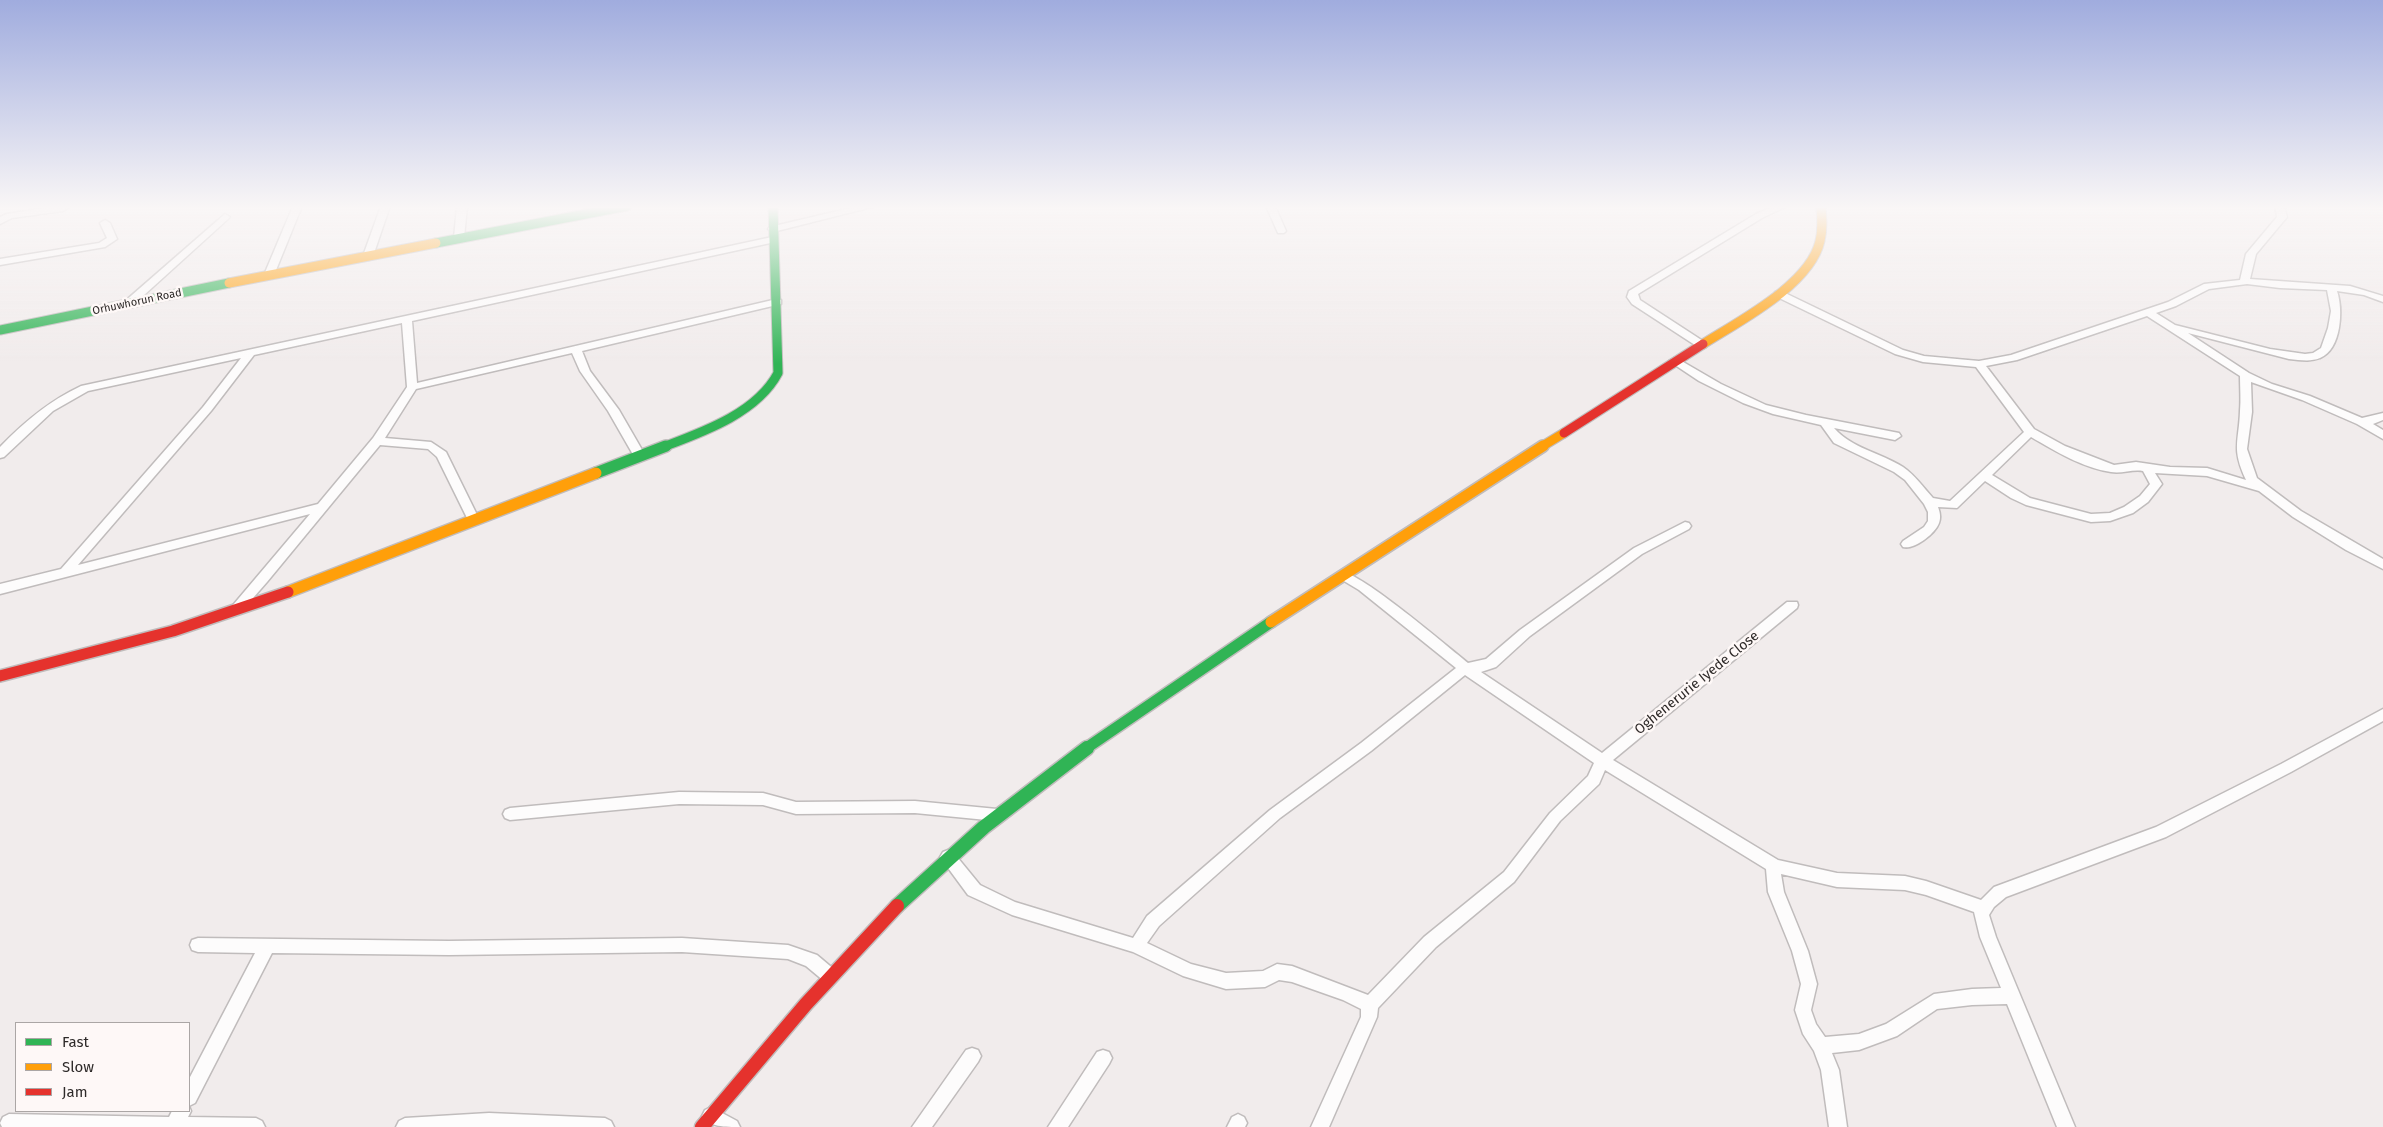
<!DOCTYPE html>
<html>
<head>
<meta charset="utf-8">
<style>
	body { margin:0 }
	#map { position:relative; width:2383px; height:1127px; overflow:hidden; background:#f1ecec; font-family:"Fira Sans",sans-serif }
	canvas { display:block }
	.legend { position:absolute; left:15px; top:1022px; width:175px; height:90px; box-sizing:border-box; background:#fef8f7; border:1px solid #aba6a5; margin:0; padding:6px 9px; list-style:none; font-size:15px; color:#2e2a29 }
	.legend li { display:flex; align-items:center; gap:10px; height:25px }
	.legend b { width:25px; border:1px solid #aba6a5 }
</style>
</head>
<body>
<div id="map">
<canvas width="2383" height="1127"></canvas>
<ul class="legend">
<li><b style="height:6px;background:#30b455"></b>Fast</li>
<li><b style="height:6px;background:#ff9f0a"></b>Slow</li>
<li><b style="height:6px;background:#e5322d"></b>Jam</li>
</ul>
</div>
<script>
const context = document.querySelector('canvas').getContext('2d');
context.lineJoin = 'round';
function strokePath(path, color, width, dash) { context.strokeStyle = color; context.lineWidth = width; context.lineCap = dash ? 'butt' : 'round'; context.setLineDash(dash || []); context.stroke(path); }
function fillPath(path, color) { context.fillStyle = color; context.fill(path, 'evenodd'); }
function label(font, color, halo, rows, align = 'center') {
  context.font = font + ' "Fira Sans",sans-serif'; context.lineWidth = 5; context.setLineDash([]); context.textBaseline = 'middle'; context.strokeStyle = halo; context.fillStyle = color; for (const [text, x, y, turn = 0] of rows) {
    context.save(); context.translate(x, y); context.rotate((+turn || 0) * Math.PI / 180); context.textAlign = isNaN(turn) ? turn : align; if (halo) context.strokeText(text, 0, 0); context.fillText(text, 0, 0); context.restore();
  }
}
const street = new Path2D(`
	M57 206 68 208 63 211 12 218 0 224V217L7 214Z
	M293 206H302L274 275 269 278 266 277 264 275Z
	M381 206H390L373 256 371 258H365L363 256Z
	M457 206H467L464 238 459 241 454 238Z
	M859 206H876L773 232 768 229 770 227Z
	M1266 206H1275L1286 231 1284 233H1278Z
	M1775 206H1787L1762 218 1638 294 1640 300 1706 343V347H1698L1632 304 1627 297 1629 291 1756 214Z
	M2275 206H2284L2287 217 2256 254 2250 279 2350 286 2383 296V302L2364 295 2337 291C2343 309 2342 349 2320 358 2311 362 2300 360 2289 359L2188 333 2249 373 2272 384 2310 396 2362 418 2383 413V420L2373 424 2383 430V439L2357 424 2302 400 2251 382 2252 412 2247 449 2257 478 2301 511 2383 559V569L2346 550 2293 517 2259 491 2207 476 2155 473 2162 484 2148 502 2133 513 2110 521 2091 522 2026 505 2011 498 1985 481 1957 508 1938 507C1940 512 1941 518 1939 523 1935 534 1914 550 1903 547L1901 544 1903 541 1924 527 1928 521V512L1924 504 1905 480 1894 472 1834 443 1821 425 1773 414 1743 403 1699 381 1669 361 1674 358 1678 359 1721 384 1766 405 1806 415 1899 433 1901 436 1895 440 1834 428C1851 448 1881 453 1903 467 1915 475 1923 487 1933 498L1950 501 2024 432 1976 367 1923 362 1895 354 1775 296V292H1783L1903 350 1924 356 1979 361 2011 355 2168 302 2204 284 2240 280 2246 254 2277 217ZM2247 284 2280 288 2327 290 2331 311 2328 328 2321 348 2313 353 2305 354 2270 349 2175 325 2156 313 2176 306 2209 289ZM2147 316 2240 376C2240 388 2241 400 2240 411 2239 442 2231 448 2246 480L2207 468 2170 467 2136 462 2114 465 2065 446 2034 429 1986 366 2017 360ZM2031 437C2055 451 2083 468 2111 472 2122 474 2132 469 2143 471L2150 484 2140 496 2124 507 2110 513 2091 514 2030 498 1992 475Z
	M225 214 230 217 228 219 132 306H124V302Z
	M105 220 110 223 117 239 105 247 0 265V259L99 243 107 238 100 223Z
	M772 237 777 240 775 242 412 321 417 383 777 299 781 300V304L582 351 590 371 619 410 645 455 643 458H635L608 411 580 371 572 353 416 389 385 438 431 442 446 452 480 521 478 524H470L437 457 428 449 380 445 267 582 239 614H229L228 611 310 514 0 594V584L61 569 203 407 241 358 88 391 53 411 4 457 0 458V447C24 422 49 401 81 386ZM402 323 407 387 373 438 318 504 78 565 211 411 254 355Z
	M1685 522 1689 523 1691 526 1689 529 1642 554 1530 636 1496 667 1481 672 1602 753 1787 602H1797L1798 605 1797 608 1613 760 1778 860 1837 873 1905 876 1926 881 1981 900 1994 887 2156 827 2281 764 2383 709V721L2291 772 2166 837 2006 897 1994 907 1989 915 1996 937 2075 1127H2057L2007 1004 1972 1005 1937 1009 1897 1036 1859 1050 1832 1053 1839 1070 1847 1127H1829L1821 1070 1814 1051 1803 1034 1795 1010 1801 984 1792 951 1768 892 1766 869 1605 770 1599 784 1560 821 1514 882 1436 947 1378 1008 1377 1017 1329 1127H1311L1361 1017V1009L1343 1000 1292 982 1279 980 1265 987 1226 989 1183 976 1133 952 1012 915 968 895 940 857 943 852 948 850 953 852 980 885 1015 902 1133 938 1147 916 1270 810 1361 743 1456 668 1359 590 1339 578 1337 575 1339 572C1355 567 1449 648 1468 663L1486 659 1520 630 1634 548ZM1465 675 1594 763 1588 776 1550 813 1504 872 1424 937 1368 995 1292 966 1277 964 1263 971 1226 973 1191 964 1147 943 1159 926 1280 818 1371 751ZM1781 874 1837 887 1905 890 1926 895 1974 912 1980 937 2001 988 1972 989 1934 994 1886 1024 1859 1034 1825 1037 1816 1024 1811 1010 1817 984 1808 951 1784 892Z
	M679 792 763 793 796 802 915 801 997 809 1002 811 1004 815 1002 819 997 821 915 813 796 814 763 805 679 804 510 820 505 818 503 814 505 810 510 808Z
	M198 938 449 941 682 938 788 945 817 955 836 971 838 976 836 981 830 984 824 981 806 966 788 959 682 952 449 955 272 953 195 1103 189 1106V1079L255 953 198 952 192 950 190 945 192 940Z
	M972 1048 978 1050 981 1056 978 1062 932 1127H912L966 1050Z
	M1103 1050 1109 1052 1112 1058 1109 1064 1068 1127H1048L1097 1052Z
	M189 1106 191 1111 188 1117 256 1118 262 1121 265 1127H2L0 1123 3 1117 9 1114 169 1117 172 1111H189Z
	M711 1107 737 1121 740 1127C726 1127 708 1127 702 1116L705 1110Z
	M489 1113 605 1118 611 1121 614 1127H396L399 1121 405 1118Z
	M1238 1114 1244 1117 1247 1123 1245 1127H1227L1232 1117Z`);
const fastFar2 = new Path2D(`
	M436 243 627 206
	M0 330 229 283
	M663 447C703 432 757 413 778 373L773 206`);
const fastFar1 = new Path2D(`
	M596 473 666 446
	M1085 749 1271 622`);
const fast = new Path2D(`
	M897 906 984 827 1087 748`);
const slowFar1 = new Path2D(`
	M229 283 436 243
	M1703 344C1739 321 1810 285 1820 241 1823 229 1822 218 1821 206
	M1541 447 1564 433`);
const slow = new Path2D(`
	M288 592 596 473
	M1271 622 1543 446`);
const jamFar2 = new Path2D(`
	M1564 433 1703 344`);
const jamFar1 = new Path2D(`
	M0 676 173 631 288 592`);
const jam = new Path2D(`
	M702 1127 806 1004 897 906`);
const farStreetnames = [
	["Orhuwhorun Road",137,302,-12]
];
const streetNames = [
	["Oghenerurie Iyede Close",1697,683,-39]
];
strokePath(street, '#c0bcbc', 3);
strokePath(fastFar2, '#c0bcbc', 11);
strokePath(fastFar1, '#c0bcbc', 14);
strokePath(fast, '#c0bcbc', 17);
strokePath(slowFar1, '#c0bcbc', 11);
strokePath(slow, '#c0bcbc', 14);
strokePath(jamFar2, '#c0bcbc', 11);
strokePath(jamFar1, '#c0bcbc', 14);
strokePath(jam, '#c0bcbc', 17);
fillPath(street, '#fdfcfc');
strokePath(fastFar2, '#30b455', 9);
strokePath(fastFar1, '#30b455', 11);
strokePath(fast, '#30b455', 14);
strokePath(slowFar1, '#ff9f0a', 9);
strokePath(slow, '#ff9f0a', 11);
strokePath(jamFar2, '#e5322d', 9);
strokePath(jamFar1, '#e5322d', 11);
strokePath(jam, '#e5322d', 14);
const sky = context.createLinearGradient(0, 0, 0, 364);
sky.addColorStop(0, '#a0acde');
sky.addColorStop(0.57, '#f9f6f6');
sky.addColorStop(1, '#f9f6f600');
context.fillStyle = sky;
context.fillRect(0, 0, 2383, 364);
label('11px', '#2e2a29', '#fef8f7', farStreetnames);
label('14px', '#2e2a29', '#fef8f7', streetNames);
</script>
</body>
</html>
